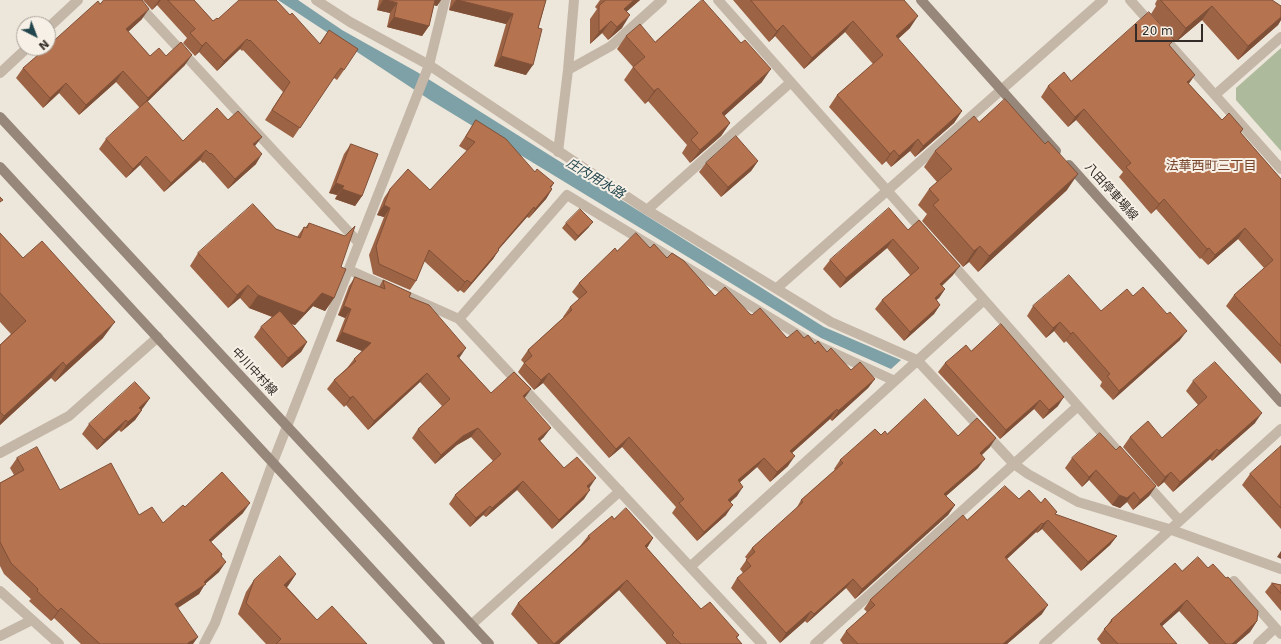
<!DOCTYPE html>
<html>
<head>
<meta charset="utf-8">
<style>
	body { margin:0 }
	#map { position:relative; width:1281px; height:644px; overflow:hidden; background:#ede6da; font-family:"DejaVu Sans",sans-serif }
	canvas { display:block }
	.north { position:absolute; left:16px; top:16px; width:40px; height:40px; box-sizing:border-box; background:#f6f0e6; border:1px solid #a8a19a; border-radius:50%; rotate:138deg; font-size:11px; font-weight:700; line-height:16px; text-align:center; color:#322b27 }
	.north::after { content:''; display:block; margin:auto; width:14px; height:18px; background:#22464d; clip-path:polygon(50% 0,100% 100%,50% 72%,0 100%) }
	.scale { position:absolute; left:1135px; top:24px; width:68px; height:18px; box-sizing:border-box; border:2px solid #322b27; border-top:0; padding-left:5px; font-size:12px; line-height:14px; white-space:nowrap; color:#322b27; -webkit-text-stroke:3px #f6f0e6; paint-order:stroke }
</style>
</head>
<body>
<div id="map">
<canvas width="1281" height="644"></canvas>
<div class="north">N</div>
<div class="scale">20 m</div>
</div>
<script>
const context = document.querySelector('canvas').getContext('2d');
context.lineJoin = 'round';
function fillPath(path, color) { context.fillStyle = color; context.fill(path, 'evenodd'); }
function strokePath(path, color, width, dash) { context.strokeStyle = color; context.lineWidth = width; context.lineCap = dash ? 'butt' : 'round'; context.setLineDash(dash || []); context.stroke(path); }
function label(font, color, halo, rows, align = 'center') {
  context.font = font + ' "DejaVu Sans","Noto Sans JP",sans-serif'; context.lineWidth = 4; context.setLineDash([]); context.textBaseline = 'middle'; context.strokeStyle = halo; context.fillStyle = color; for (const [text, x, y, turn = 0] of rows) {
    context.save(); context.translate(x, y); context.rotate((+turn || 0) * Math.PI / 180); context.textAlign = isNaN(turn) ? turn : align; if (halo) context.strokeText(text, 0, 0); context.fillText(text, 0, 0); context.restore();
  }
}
const green = new Path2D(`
	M1281 48V151L1236 100V88Z`);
const water = new Path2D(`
	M278 0H298L342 30 417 72 824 327 901 360 891 369 821 338 430 100Z`);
const street = new Path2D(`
	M134 0 359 243
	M316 0 350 22 429 65 647 210 831 322 917 360 1014 464 1028 474 1078 502 1169 529 1281 569
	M718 0 924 232
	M1130 0 1281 169
	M48 28 78 0
	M568 70 611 46 662 0
	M0 73 27 48
	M1215 95 1281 37
	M558 152 568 70 574 0
	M647 210 791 82
	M948 259 1124 458
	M349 270 459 319 762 644
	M777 288 1103 0
	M459 319 567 195 812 343 895 381
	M0 453 69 416 158 337
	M1144 481 1179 520
	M690 567 984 300
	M1234 581 1281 634
	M0 591 59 644
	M471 625 620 491
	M0 636 32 620
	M204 644 215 623 273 462 429 65 445 0
	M815 644 1078 406
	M1044 644 1281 429
	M1258 644 1275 628`);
const secondary = new Path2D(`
	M921 0 1056 151
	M0 117 489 644
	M1069 165 1281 402
	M0 167 440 644`);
const wall = new Path2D(`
	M143 0H194L213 21 218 19 290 15 319 44 329 30 344 70 337 80 334 78 331 81 293 138 265 120 283 92 243 50 242 51 240 49 217 71 199 52 195 56 183 43 187 38 157 5 152 10Z
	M379 0H441L437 6 434 5 429 26 422 36 387 27 390 13 377 10Z
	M451 0H546L526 75 494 66 506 24 449 10Z
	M600 0H640L627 11 622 28 608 40 602 33 590 44V19L597 9 595 7Z
	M733 0H904L910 28 898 39 962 111 954 123 915 157 910 151 891 167 886 161 882 165 829 107 837 95 873 64 845 32 804 69 775 36 769 42Z
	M1157 0H1272L1281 6V20L1278 25 1238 60 1202 20 1176 42 1151 14 1156 6 1155 4Z
	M100 4 142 19 128 32 150 56H166L185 65 147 102 183 141 228 120 255 146 256 164 228 189 204 162 203 163 200 160 164 192 140 165 126 178 99 149 106 139 140 108 116 82 79 115 59 93 43 108 16 78 23 68Z
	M626 36 655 42 762 82 724 116 730 123 721 136 690 163 682 153 687 145 648 101 645 104 624 80 633 67 617 49Z
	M1170 46 1189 84 1222 120 1243 129 1241 133 1281 179V364L1226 306 1234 295 1264 268 1238 239 1208 265 1201 258 1200 259 1156 209 1151 214 1119 177 1123 172 1076 120 1068 127 1041 97 1048 86 1071 81Z
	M476 120 535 172 554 183 551 188 552 189 546 199 529 218 527 217 499 249 493 259 464 293 460 290 458 292 424 261 416 281 410 290 373 274 369 255 384 217 377 215 384 198 390 189 430 190 467 151 459 146Z
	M979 122 1067 190 978 272 969 262 963 267 922 221 927 214 918 205 929 189 937 182 924 167 935 151Z
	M351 144 362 196 355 206 335 199 337 195 329 193 344 154Z
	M758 161 751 171 721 197 699 172 706 163Z
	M309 223 341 267 334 298 325 311 313 306 295 325 292 324 307 342 301 352 282 368 254 337 261 327 272 317 249 308 240 298 228 308 190 266 198 253 276 229 297 237 304 227 305 228Z
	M566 223 589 227 575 241 562 228Z
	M908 230 953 275 942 286 945 289 939 298 936 300 940 305 934 314 904 341 875 309 882 300 910 275 887 248 840 288 823 269 830 260Z
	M0 233 23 258 103 338 55 382 51 378 0 425V345L11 334 0 322Z
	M650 248 667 258 715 296 750 314 787 338H804L815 344 827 352 851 370 875 379 868 388 832 421 830 419 792 453 788 466 770 482 757 467 740 482 737 496 730 502 726 515 697 541 672 513 676 507 622 447 609 458 543 383 534 390 518 372 524 363 521 360 528 350 564 317H563L570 307 579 299 572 292 579 283 617 251Z
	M355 277 379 287 383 280 409 297 460 357 459 358 491 393 531 389 524 398 544 437 540 441 564 468 590 487 584 499 552 529 517 490 486 517 483 515 470 527 449 504 455 495 493 461 471 437 457 445 435 464 412 438 418 429 442 406 420 382 368 430 346 405 344 407 327 389 334 380 347 368 354 359 362 351 336 341 345 318 338 315 349 286Z
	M1133 296 1180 340 1113 400 1100 386 1102 382 1066 341 1064 343 1054 331 1046 338 1027 316 1033 306 1101 311Z
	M971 351 1058 406 1043 419 1034 409 1000 439 938 372 945 363Z
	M1193 381 1255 423 1212 461 1210 459 1173 492 1164 482 1158 487 1123 447 1130 437 1162 438 1198 405 1186 391Z
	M150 398 141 410H142L135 420 121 432 119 430 97 450 82 434 89 424Z
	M887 434 958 436 990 447 982 455 978 468 946 496 955 505 948 515 855 599 846 588 807 623 805 621 780 643 731 588 737 578 743 573 740 569 747 559 745 557 752 548 796 509 801 500 835 470 834 469 840 460 881 435Z
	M1281 446V529L1242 485 1250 474Z
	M1116 450 1156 486 1149 496 1133 510 1127 502 1120 508 1112 505 1089 480 1082 487 1065 468 1072 458Z
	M17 458 60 490 163 523 185 507 243 513 211 542 222 554 221 556 219 572 205 584 199 594 178 608 193 644H81L54 618 51 621 29 601 31 599 4 574 0 566V483L14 475 10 468Z
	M1019 499 1041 503 1056 515 1117 536 1110 545 1081 571 1042 529 1037 533 1036 532 1007 559 1042 614 1007 644H843L840 640 846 631 867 612 864 609 870 600 967 520Z
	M614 519 653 538 647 548 701 609 739 635 737 638 742 644H666V643L619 590 559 644H538L511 614 518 603 580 546 588 536Z
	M1182 571 1257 621 1250 632 1236 644H1209L1179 611 1162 626 1177 644H1101L1097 639 1111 620Z
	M296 574 287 587 317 620 366 644H266L238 614 246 592 254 580Z
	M1272 583 1281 585V611L1265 592Z`);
const shadedWall = new Path2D(`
	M159 0H161L157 5 152 10Z
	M383 0H386L397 3 390 13 377 10Z
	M432 0H441L437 6 429 4Z
	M456 0H458L513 14 506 24 449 10Z
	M634 0H640L616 21 624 9Z
	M1212 6 1202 20 1176 42 1186 28Z
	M149 9 142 19 119 40 126 29Z
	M630 15 622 28 608 40 617 27Z
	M918 16 910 28 888 48 896 36Z
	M394 17 429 26 422 36 387 27Z
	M1281 17V20L1278 25 1238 60 1248 46Z
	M611 21 602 33 590 44 599 32Z
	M853 21 845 32 804 69 812 58Z
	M783 25 775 36 769 42 777 31Z
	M247 39 240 49 217 71 224 61Z
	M206 42 199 52 195 56 202 46Z
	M192 55 185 65 141 108 148 98Z
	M501 56 533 65 526 75 494 66Z
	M771 69 762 82 712 127 722 113Z
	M123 71 116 82 79 115 86 105Z
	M1195 75 1188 85 1187 82Z
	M66 83 59 93 43 108 50 98Z
	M658 88 648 101 645 104 654 91Z
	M1084 109 1076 120 1068 127 1075 117Z
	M962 111 954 123 915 157 923 146Z
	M730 123 721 136 690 163 700 150Z
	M262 137 255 146 253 144Z
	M918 139 910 151 891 167 899 156Z
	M206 150 200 160 164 192 171 183Z
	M894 150 886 161 882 165 890 154Z
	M262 154 256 164 228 189 235 179Z
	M146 156 140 165 126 178 133 169Z
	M758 161 751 171 721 197 728 187Z
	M1078 174 1067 190 978 272 989 256Z
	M336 183 344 186 337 195 329 193Z
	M342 189 362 196 355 206 335 199Z
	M552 189 546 199 529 218 535 209Z
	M1164 199 1156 209 1151 214 1159 204Z
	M384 205 390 208 384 217 377 215Z
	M534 207 527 217 491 258 498 249Z
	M593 222 589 227 575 241 578 236Z
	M1245 228 1238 239 1208 265 1215 255Z
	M893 239 887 248 840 288 846 278Z
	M980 246 969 262 963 267 974 251Z
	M1209 248 1201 258 1200 259 1207 249Z
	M499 250 493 259 464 293 471 283Z
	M960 266 953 275 934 293 940 284Z
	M467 280 460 290 458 292 465 282Z
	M248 285 240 298 228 308 237 295Z
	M945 289 939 298 928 307 935 298Z
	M322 293 334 298 325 311 313 306 295 325 249 308 258 295Z
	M940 305 934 314 904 341 910 332Z
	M344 306 351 309 345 318 338 315Z
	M115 322 103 338 55 382 66 366Z
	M1060 322 1054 331 1046 338 1053 328Z
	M1187 331 1180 340 1113 400 1119 391Z
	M342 332 371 343 365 352 336 341Z
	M1073 332 1066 341 1064 343 1071 334Z
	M307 342 301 352 282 368 288 358Z
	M466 348 460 357 451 365 457 356Z
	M63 362 51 378 0 425V421L4 416Z
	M427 373 420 382 368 430 374 421Z
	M549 373 543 383 534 390 541 380Z
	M875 379 868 388 832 421 838 411Z
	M531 389 524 399 523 396Z
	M353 396 346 405 344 407 350 398Z
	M1064 397 1058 406 1043 419 1049 410Z
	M150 398 143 408 133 418 139 408Z
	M1040 400 1034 409 1000 439 1006 430Z
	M837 409 830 419 783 461 790 451Z
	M142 410 135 420 121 432 128 422Z
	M1262 413 1255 423 1212 461 1219 451Z
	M126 420 119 430 97 450 104 440Z
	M478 428 471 437 457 445 435 464 441 455 463 436Z
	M551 428 544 437 532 448 538 439Z
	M629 437 622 447 609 458 616 449Z
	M996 438 990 447 974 462 980 453Z
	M1217 449 1210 459 1173 492 1180 482Z
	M795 456 788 466 770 482 777 472Z
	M764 458 757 467 731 490 738 480Z
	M985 459 978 468 938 503 944 494Z
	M1096 470 1089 480 1082 487 1089 477Z
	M1171 472 1164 482 1158 487 1165 477Z
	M596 478 590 487 580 495 587 486Z
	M523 481 517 490 486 517 492 508Z
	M1156 486 1149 496 1133 510 1140 500Z
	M743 487 737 496 722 510 728 500Z
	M590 490 584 499 552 529 559 520Z
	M1134 492 1127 502 1120 508 1112 505 1119 495Z
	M250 503 243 513 202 550 209 540Z
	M733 505 726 515 697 541 704 532Z
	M955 505 948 515 855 599 862 589Z
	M490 506 483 515 470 527 476 518Z
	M1048 520 1042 529 1037 533 1043 524Z
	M1042 523 1036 532 999 566 1005 557Z
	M1117 536 1110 545 1081 571 1088 562Z
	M653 538 646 549 645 546Z
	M1281 551V559L1277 557Z
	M226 562 219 572 205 584 199 594 168 614 175 604 204 582Z
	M296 574 288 586 276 597 284 585Z
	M853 579 846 588 807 623 814 614Z
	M627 580 619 590 559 644H554Z
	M1187 600 1179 611 1152 635 1160 624Z
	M1048 605 1042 614 1007 644H1003Z
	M61 608 54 618 51 621 58 611Z
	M811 611 805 621 780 643 786 633Z
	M1257 621 1250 632 1236 644H1232Z
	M198 637 193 644H187Z`);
const building = new Path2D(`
	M104 0H142L149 9 126 29 150 56 159 48 166 56 181 42 192 55 148 98 123 71 86 105 66 83 50 98 23 68 46 48H48V46L98 1 100 4Z
	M168 0H194L213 21 217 18 218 19 239 0H276L290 15 292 13 320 44 329 30 358 49 344 70 341 68 337 73 300 128 272 110 290 82 250 40 249 41 247 39 224 61 206 42 202 46 190 33 195 29Z
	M386 0H435L429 26 394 17 397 3Z
	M458 0H546L538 28 542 29 533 65 501 56 513 14Z
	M606 0H634L624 9 630 15 617 27 611 21 599 32V6Z
	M702 0H703L741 43 745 40 771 69 722 113 730 123 700 150 691 140 698 133 658 88 654 91 633 67 645 57 626 36 640 24 655 42Z
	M751 0H904L918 16 896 36 962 111 923 146 918 139 899 156 894 150 890 154 837 95 883 55 853 21 812 58 783 25 777 31Z
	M1161 0H1272L1281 6V17L1248 46 1212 6 1186 28Z
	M1149 12 1174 40 1169 45 1195 75 1187 82 1222 120 1229 113 1243 129 1240 132 1281 179V346L1234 295 1273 260 1245 228 1215 255 1209 248 1207 249 1164 199 1159 204 1126 167 1131 163 1084 109 1075 117 1048 86 1064 72 1071 81Z
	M1005 99 1045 144 1048 141 1078 174 989 256 980 246 974 251 933 205 939 200 929 189 952 169 935 151 974 116 979 122Z
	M147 101 183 141 217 108 228 120 238 111 262 137 253 144 262 154 235 179 211 153 210 154 206 150 171 183 146 156 133 169 106 139Z
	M476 120 506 139 535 172 537 169 554 183 550 187 552 189 535 209 534 207 498 249 499 250 471 283 467 280 465 282 429 250 416 281 379 264 376 246 390 208 384 205 390 189 408 169 430 190 475 142 466 137Z
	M736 136 758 161 728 187 706 163Z
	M351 144 378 154 362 196 342 189 344 186 336 183Z
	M0 197 3 200 0 202Z
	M253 204 276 229 300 238 304 227 307 228 309 223 345 236 355 226 341 267 346 269 334 298 322 293 304 313 258 295 248 285 237 295 198 253Z
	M889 208 908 230 919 220 960 266 940 284 945 289 935 298 940 305 910 332 882 300 919 268 893 239 846 278 830 260Z
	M580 209 593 222 578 236 566 223Z
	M0 233 23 258 42 241 115 322 66 366 63 362 4 416 0 412V345L26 321 0 293Z
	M636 233 650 248 654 244 667 258 672 253 684 261 715 296 725 287 750 314 752 315 760 308 787 338 797 330 804 338 808 335 815 344 818 341 827 352 831 348 851 370 860 362 875 379 838 411 837 409 790 451 795 456 777 472 764 458 738 480 743 487 728 500 733 505 704 532 679 503 684 499 629 437 616 449 549 373 541 380 524 363 532 356 528 350 572 310 570 307 587 292 579 283 615 248 617 251Z
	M1069 275 1101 311 1127 289 1133 296 1143 287 1167 314 1170 312 1187 331 1119 391 1107 376 1110 374 1073 332 1071 334 1060 322 1053 328 1033 306Z
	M355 277 385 289 383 280 411 293 409 297 429 305 466 348 457 356 491 393 514 372 531 389 523 396 551 428 538 439 564 468 577 457 596 478 587 486 590 490 559 520 523 481 492 508 490 506 476 518 455 495 501 454 478 428 463 436 441 455 418 429 450 399 427 373 374 421 353 396 350 398 334 380 356 361 354 359 371 343 342 332 351 309 344 306Z
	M280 311 307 342 288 358 261 327Z
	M1001 324 1064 397 1049 410 1040 400 1006 430 945 363 966 345 971 351Z
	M1215 362 1262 413 1219 451 1217 449 1180 482 1171 472 1165 477 1130 437 1148 421 1162 438 1207 397 1193 381Z
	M135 382 150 398 139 408 142 410 128 422 126 420 104 440 89 424Z
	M925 399 958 436 977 418 996 438 980 453 985 459 944 494 955 505 862 589 853 579 814 614 811 611 786 633 737 578 751 566 746 560 755 552 752 548 803 502 801 500 843 463 840 460 875 429 881 435 885 431 887 434Z
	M1100 433 1116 450 1120 446 1156 486 1140 500 1134 492 1127 498 1119 495 1096 470 1089 477 1072 458Z
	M1281 446V508L1250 474Z
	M37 447 60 490 111 463 139 515 152 507 163 523 183 505 185 507 222 472 250 503 209 540 222 554 221 556 226 562 204 582 206 584 175 604 198 637 188 643V644H100L61 608 58 611 37 591 38 589 11 563 0 542V483L24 470 17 458Z
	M1005 486 1019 499 1029 490 1041 503 1045 498 1057 512 1055 514 1117 536 1088 562 1048 520 1043 524 1042 523 1005 557 1048 605 1003 644H858L846 631 875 605 870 600 963 515 967 520Z
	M626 508 653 538 645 546 701 609 710 602 739 635 736 637 742 644H681L672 635 674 633 627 580 554 644 518 603 590 538 588 536 612 516 614 519Z
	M280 556 296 574 284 585 317 620 332 606 367 644H276L281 639 246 603 254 580Z
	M1198 557 1208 568 1213 564 1226 578 1228 577 1258 611 1257 621 1232 644H1226L1187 600 1160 624 1177 644H1118L1104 629 1112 621 1111 620 1175 563 1182 571Z
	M1272 583 1281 585V593Z`);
const streetNames = [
	["八田停車場線",1111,192,48],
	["中川中村線",254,372,47]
];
const neighbourhoodNames = [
	["法華西町三丁目",1211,167]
];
const waterNames = [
	["庄内用水路",595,179,31]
];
fillPath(green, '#adba9c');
fillPath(water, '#7da1a7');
strokePath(street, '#c4b7a8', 10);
strokePath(secondary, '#97877a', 10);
fillPath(wall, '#9d6345');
fillPath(shadedWall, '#7f5038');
fillPath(building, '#b67350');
strokePath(building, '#7f5038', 1);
label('12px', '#322b27', '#f6f0e6', streetNames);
label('13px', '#76442b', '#f6f0e6', neighbourhoodNames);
label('italic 13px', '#22464d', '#f6f0e6', waterNames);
</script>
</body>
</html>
